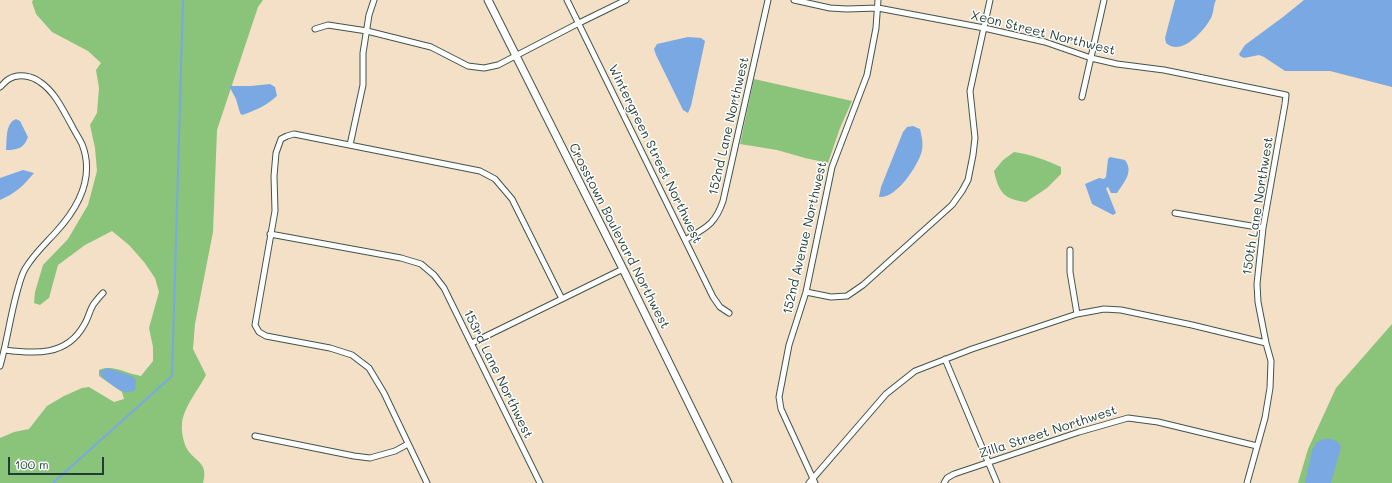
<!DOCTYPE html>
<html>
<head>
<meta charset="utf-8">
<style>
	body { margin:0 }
	#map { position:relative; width:1392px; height:483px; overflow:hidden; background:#f4e0c6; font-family:Mali,sans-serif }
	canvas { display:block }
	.scale { position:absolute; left:8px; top:457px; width:96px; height:18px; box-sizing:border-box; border:2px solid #1f3d34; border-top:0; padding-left:5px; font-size:12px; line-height:14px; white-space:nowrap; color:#1f3d34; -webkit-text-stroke:3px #fff; paint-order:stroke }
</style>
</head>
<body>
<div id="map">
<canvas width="1392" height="483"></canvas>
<div class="scale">100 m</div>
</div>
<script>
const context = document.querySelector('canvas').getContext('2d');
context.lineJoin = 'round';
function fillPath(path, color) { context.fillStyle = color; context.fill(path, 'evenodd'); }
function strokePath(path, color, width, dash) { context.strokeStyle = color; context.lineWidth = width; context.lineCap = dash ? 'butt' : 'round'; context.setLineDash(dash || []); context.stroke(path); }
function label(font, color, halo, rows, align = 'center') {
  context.font = font + ' Mali,sans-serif'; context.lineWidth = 3; context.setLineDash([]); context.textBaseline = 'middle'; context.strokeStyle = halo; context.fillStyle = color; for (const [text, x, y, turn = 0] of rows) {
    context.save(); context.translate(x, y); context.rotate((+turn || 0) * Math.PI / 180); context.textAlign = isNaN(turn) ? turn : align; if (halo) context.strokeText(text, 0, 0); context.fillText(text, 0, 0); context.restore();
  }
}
const green = new Path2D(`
	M33 0H263L258 7 217 130 213 232 195 324 193 349 206 375C199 389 182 409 182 425 181 431 184 444 187 449 195 462 209 462 203 483H0V438L14 432 29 429 47 406 64 396 82 388 89 387 114 402 124 399 122 392 99 376V370C113 364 126 374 141 376L153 361V347L149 328 159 292 155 278 144 262 129 245 112 231 85 245 58 265 49 298 40 305 34 303 35 292 43 265 68 239 88 205 97 171 95 148 90 125 97 113 99 88 96 70 101 63 88 51 52 32 36 14 32 2Z
	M754 79 852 101 840 128 828 163 805 158 777 150 740 144Z
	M1014 152C1030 154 1046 160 1061 167V174L1047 188 1026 202C1004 199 999 193 994 171L1003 160Z
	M1392 324V483H1298L1308 449 1336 388Z`);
const water = new Path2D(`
	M1175 0H1216C1213 6 1214 12 1211 18 1204 31 1181 57 1166 43L1165 38Z
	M1304 0H1392V87L1330 71H1285L1264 57 1259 55 1244 58 1240 56 1239 54 1245 45 1283 17Z
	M688 37 701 38 705 41 691 106 688 113 683 110 656 55 654 49 657 44Z
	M270 84 275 87 277 96C267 105 255 111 242 115L240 113 236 99 229 86H251Z
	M16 119 20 121 28 137C24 148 18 150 6 150 7 140 5 123 16 119Z
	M913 126 920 129C922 138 924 145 921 154 916 168 896 199 879 197L881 187 903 132 907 127Z
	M1110 157 1125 160C1134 172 1124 182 1117 193H1111L1108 187 1106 188 1116 213 1113 215 1092 204 1085 184 1099 178 1104 179 1106 177 1108 159Z
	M23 170 34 173C23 186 16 193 0 200V178Z
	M107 368 132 376 136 380 135 390C123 397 113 385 103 378L101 375 100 371Z
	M1323 439H1331L1338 442 1341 447 1331 483H1305L1312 450 1317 442Z`);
const stream = new Path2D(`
	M53 483 172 376 183 0`);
const street = new Path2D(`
	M567 0 713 297 720 307 729 313
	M794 0 830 8 847 9 878 8 984 28 1045 42 1091 58 1117 64 1164 70 1286 95 1285 104 1263 228 1257 284 1258 302 1266 343 1271 361 1270 388 1265 418 1247 483
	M315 29 328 25 367 31 431 47 468 66 484 68 498 65 579 23 626 0
	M0 87C3 85 5 81 9 79 18 73 32 76 40 82 55 92 63 110 72 126 75 132 79 138 82 144 95 177 78 208 56 232 45 244 33 255 25 269 21 276 19 285 17 292 10 317 7 342 0 366
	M1082 97 1104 0
	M350 145 363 85V53L369 15 374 0
	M1175 213 1263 228
	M270 234 401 258 421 264 434 275 444 288 540 483
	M685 240C705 228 715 225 723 201L768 0
	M1070 250V272L1077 314
	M806 292 831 297 847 296 863 285 952 205 962 191 968 180 973 155 975 138 970 91 990 0
	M472 343 623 269
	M5 350C35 354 67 356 84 325 88 319 89 312 93 305 96 301 99 297 103 293
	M945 359 997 483
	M255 436 354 456 370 458 395 451 408 444
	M427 483 384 393 369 368 352 355 330 348 266 336 259 332 255 325 275 211 274 176 276 153 281 139 287 136 294 134 480 171 495 179 512 199 562 299
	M809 483 886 394 915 371 972 349 1077 314 1104 309 1121 310 1192 325 1266 343
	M815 483 781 409 779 397 789 345 806 292 832 167 867 75 876 28 878 0
	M944 483 947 478 954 474 1079 432 1128 418 1158 422 1257 446`);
const secondary = new Path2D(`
	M488 0 623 269 728 483`);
const streetNames = [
	["Xeon Street Northwest",1043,33,14],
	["152nd Lane Northwest",729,126,-77],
	["Wintergreen Street Northwest",655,154,64],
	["150th Lane Northwest",1258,206,-81],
	["Crosstown Boulevard Northwest",619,236,63],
	["152nd Avenue Northwest",805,238,-77],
	["153rd Lane Northwest",498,374,64],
	["Zilla Street Northwest",1048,432,-18]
];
fillPath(green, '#89c47a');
fillPath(water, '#7aa8e3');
strokePath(stream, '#7aa8e3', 2);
strokePath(street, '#3f554a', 7);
strokePath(secondary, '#3f554a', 9);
strokePath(street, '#fff', 5);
strokePath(secondary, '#fff', 7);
label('13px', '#1f3d34', '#fff', streetNames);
</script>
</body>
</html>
